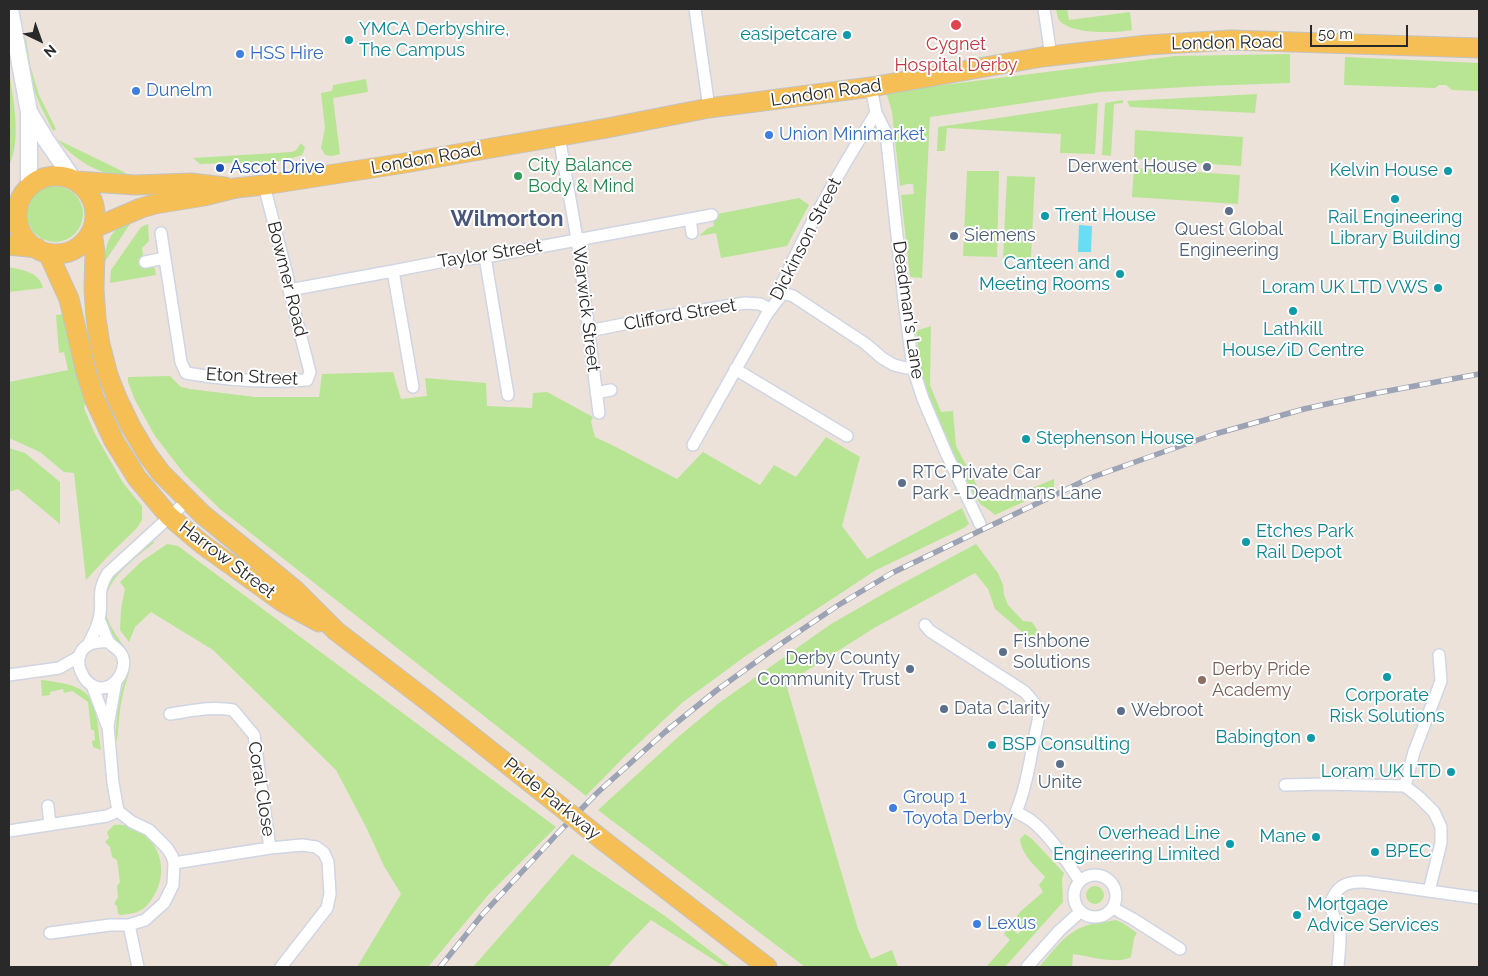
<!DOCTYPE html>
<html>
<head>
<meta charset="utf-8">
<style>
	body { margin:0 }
	#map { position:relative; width:1488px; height:976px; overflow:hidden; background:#ece2da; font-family:Raleway,sans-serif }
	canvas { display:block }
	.frame { position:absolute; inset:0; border:10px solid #292929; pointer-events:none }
	.north { position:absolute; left:15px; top:15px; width:50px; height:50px; -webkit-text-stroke:4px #fff; paint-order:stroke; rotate:138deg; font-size:14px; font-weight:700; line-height:20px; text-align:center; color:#292929 }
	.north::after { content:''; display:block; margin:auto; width:18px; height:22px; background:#292929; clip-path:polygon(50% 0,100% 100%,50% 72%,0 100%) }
	.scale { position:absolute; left:1310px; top:25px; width:98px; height:22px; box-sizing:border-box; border:2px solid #292929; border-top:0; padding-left:6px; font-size:15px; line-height:18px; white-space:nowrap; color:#292929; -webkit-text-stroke:4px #fff; paint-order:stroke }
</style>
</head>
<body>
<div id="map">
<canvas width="1488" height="976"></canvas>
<div class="frame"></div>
<div class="north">N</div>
<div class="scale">50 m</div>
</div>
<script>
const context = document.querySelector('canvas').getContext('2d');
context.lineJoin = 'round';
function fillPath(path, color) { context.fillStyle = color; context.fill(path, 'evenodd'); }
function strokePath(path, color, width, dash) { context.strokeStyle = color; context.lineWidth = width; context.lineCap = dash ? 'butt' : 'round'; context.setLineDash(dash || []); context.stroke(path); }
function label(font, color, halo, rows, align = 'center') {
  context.font = font + ' Raleway,sans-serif'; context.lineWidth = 4; context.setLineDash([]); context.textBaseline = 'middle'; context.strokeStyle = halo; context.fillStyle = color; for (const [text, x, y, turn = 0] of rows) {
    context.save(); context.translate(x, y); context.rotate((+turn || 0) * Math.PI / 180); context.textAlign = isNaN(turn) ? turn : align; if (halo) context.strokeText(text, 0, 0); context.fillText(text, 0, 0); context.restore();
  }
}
const green = new Path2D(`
	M1056 9H1067L1069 20 1130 12 1132 30C1115 33 1071 35 1059 20 1057 17 1057 12 1056 9Z
	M26 38 30 65 39 95 56 129 53 131 41 107 33 88 24 43Z
	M1290 54V83L1203 86 1100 92 930 117 922 278 910 277 901 195 914 194 913 184H907L900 186 892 112 886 92 1175 56Z
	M1345 57 1479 63V91L1452 90 1446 85H1439L1435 88 1344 85Z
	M9 70C13 99 22 139 9 166Z
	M366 79 368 92 333 98 340 154 332 156 325 155 321 148 325 128 321 93 332 91 333 85Z
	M1257 94 1255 113 1130 107 1127 101Z
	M1123 100V103L1114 104 1111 156 1102 155 1105 103Z
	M1098 103 1095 154 1060 153 1061 134 947 128 945 151H937L938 127Z
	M1135 130 1243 137 1241 166 1134 159Z
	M58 140 118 169 127 174C105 180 71 157 58 140Z
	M301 143 305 148 302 155 282 161 200 164 193 158 292 152 296 150Z
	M1134 168 1240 175 1238 204 1132 197Z
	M967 171H999L997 257 963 256Z
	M1007 176 1035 177 1031 258H1003Z
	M27 214a28 28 0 1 1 56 0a28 28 0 1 1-56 0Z
	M799 198 809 205 787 246 721 258 716 233 699 236 708 228 714 226 712 215Z
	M134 218 104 263C107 236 111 231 134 218Z
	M148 224 149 241 142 248 145 266 151 265 155 269 156 275 110 283 111 270 141 227Z
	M9 267C22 270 40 272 43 288L9 292Z
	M65 314 86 396 84 408 95 434 123 483 142 506V520L137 528 109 555 86 580 74 473 64 472 40 452 9 438V382L68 370 64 352 59 353 56 315Z
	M931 326 930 385 941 412 953 411 956 446 982 495 992 490 1000 501 1054 479V488L995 515C991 511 987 509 983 506 969 496 925 396 921 377 919 362 918 346 916 331Z
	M393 372 401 399 427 396 425 378 486 383 487 406 532 408 533 393 547 392 593 417 591 422 595 437 614 446 677 479 703 452 760 485 774 465 796 477 826 437 860 457 842 526 867 559 962 508 969 524 964 528 876 570 747 655 683 702 624 757 586 796 220 509 185 475 155 436 135 400 128 382V377L170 376 181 387 190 389 255 397H319L322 374Z
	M9 448 25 453 60 482V524L18 489 9 492Z
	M152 542H155C129 564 90 588 112 628 117 638 128 649 130 661 131 672 125 683 123 694 119 709 119 725 117 740L115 741 118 700 126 676 118 644 107 624 104 616 103 596 110 580 116 573Z
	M167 544 178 546 556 827 489 894 428 967H357L401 894 384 866 366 827 336 770 213 650 151 612 135 627 129 642 120 630 121 609 125 589 120 582 142 561Z
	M976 544 998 573 1003 585 1004 595 1008 605 1023 621 1032 622 1043 639 1035 643 995 609 988 589 975 573 874 628 786 684 858 929 871 959 892 950 898 967H805L598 810 677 738 719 703 831 624 890 590Z
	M41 680C98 686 95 699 101 750L93 747 92 741 95 740 94 730H91L88 702 72 691 64 693 63 689 50 692V695L42 696Z
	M114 825C153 822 174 867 153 897 149 903 146 908 139 911 134 914 127 914 120 915L118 913 117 906 114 904 118 897 117 886 120 882 117 860 112 857 110 847 105 842 109 838 107 832Z
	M1025 834 1032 839 1064 873 1062 879 1063 902 1005 967H986L1010 940 1004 934 1008 928H1011L1018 934 1023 929 1014 920 1021 911 1043 892 1039 885 1045 877C1036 867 1021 854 1020 839Z
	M572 854 665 916 731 967H725L651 920 624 948 608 967H473Z
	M1086 895a9 9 0 1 1 18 0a9 9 0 1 1-18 0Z
	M1116 920 1123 923 1137 933 1134 938 1131 957C1117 965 1089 956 1073 954L1072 967H1039C1051 954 1062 937 1078 929 1089 923 1104 922 1116 920Z`);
const water = new Path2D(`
	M1079 225 1092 226 1091 252H1078Z`);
const street = new Path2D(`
	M695 9 709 108
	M1044 9 1051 56
	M871 87 876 113 886 133 904 301 913 368 923 399 947 455 980 524
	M559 136 577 239 599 413
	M690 219 692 233
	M161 233 181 362 186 373C226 380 266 383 307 380L310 372 289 290 288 279 264 185
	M485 257 508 395
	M145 262 165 258
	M393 271 413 387
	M289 290 393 271 439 262 485 257 712 215
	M783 293 781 286C808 226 841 168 876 113
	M783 293 793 296 866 344 882 358 894 365 906 368H913
	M589 331 649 319 745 303 760 304 770 309
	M735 369 847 436
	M596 393 611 390
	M693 445 767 314 783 293
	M99 619C102 626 105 634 108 641 113 648 121 649 123 658 125 665 122 674 117 680 88 712 52 637 109 642
	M925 625 930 631 1025 692C1030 698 1037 705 1038 712 1040 719 1036 728 1035 735 1030 761 1026 788 1016 812 1022 815 1028 818 1033 822 1052 838 1066 861 1080 881
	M88 645C92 637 97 628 99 619 104 600 95 594 108 573L187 501
	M9 675 59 668 80 656
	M116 681 108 726 113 783 118 811 132 822 149 830 167 848 172 856 174 863 173 885 164 903 145 920 129 925 138 967
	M92 685 107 725
	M170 714C191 711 212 706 233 710L254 735 270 848
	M1285 785 1325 784 1405 786 1419 797 1434 812 1441 827V843L1429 891
	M1405 786 1414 752 1441 681 1439 655
	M48 806 50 825
	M9 831 107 816 118 811
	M174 863 270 848 302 845 316 847 324 853 328 862 330 894 327 908 281 967
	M1074 896a21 21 0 1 1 42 0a21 21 0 1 1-42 0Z
	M1113 908 1133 919 1180 949
	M50 933 110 925H129
	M1027 967 1059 931 1080 912
	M1338 967 1340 942V934L1330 905C1336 886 1346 881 1365 882L1479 898`);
const secondary = new Path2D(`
	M10 9 29 112V187
	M29 112 46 140 73 179`);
const primary = new Path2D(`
	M17 215a39 39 0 1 1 78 0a39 39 0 1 1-78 0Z
	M76 181 135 185 191 183 225 187
	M94 228 141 208 155 204 204 196 236 188 264 185 405 163 607 128 709 108 871 87 1042 57 1147 45 1231 40 1479 48
	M92 232 95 252 94 289 96 318 100 344 108 375 117 398 131 427 147 454 161 473 202 514 295 590 336 631 434 706 536 787
	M9 245 37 248
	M48 253 69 299 86 372 94 398 114 441 137 478 169 516 202 544 284 603 319 622
	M605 842 767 967`);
const rail = new Path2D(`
	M440 967 482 915 557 834 597 793 665 732 717 690 785 641 837 606 892 573 1090 478 1183 445 1215 434 1304 409 1377 393 1479 374`);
const primaryBridge = new Path2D(`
	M536 787 605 842`);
const markers = [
	[956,25,6,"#e0444e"],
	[847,35,5,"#0f9aa8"],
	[349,40,5,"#0f9aa8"],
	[240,54,5,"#3f7fe0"],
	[136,91,5,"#3f7fe0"],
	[769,135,5,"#3f7fe0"],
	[1207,167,5,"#5c6f8a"],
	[220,168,5,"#1a4fb4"],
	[1448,171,5,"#0f9aa8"],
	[518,176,5,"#2e9e5b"],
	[1395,199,5,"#0f9aa8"],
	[1229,211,5,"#5c6f8a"],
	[1045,216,5,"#0f9aa8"],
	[954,236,5,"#5c6f8a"],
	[1120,274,5,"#0f9aa8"],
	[1438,288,5,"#0f9aa8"],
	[1293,311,5,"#0f9aa8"],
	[1026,439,5,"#0f9aa8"],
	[902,483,5,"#5c6f8a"],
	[1246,542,5,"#0f9aa8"],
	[1003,652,5,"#5c6f8a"],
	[910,669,5,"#5c6f8a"],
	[1387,677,5,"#0f9aa8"],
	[1202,680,5,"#8d6e63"],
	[944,709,5,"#5c6f8a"],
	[1121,711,5,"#5c6f8a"],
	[1311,738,5,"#0f9aa8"],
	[992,745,5,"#0f9aa8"],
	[1060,764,5,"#5c6f8a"],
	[1451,772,5,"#0f9aa8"],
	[893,808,5,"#3f7fe0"],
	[1316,837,5,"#0f9aa8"],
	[1230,844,5,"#0f9aa8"],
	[1375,852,5,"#0f9aa8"],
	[1297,915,5,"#0f9aa8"],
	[977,924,5,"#3f7fe0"]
];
const cultureNames = [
	["YMCA Derbyshire,",359,30,"left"],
	["The Campus",359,51,"left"],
	["easipetcare",837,35],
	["Kelvin House",1438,171],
	["Trent House",1055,216,"left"],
	["Rail Engineering",1395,218,"center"],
	["Library Building",1395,239,"center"],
	["Canteen and",1110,264],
	["Meeting Rooms",1110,285],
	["Loram UK LTD VWS",1428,288],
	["Lathkill",1293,330,"center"],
	["House/iD Centre",1293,351,"center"],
	["Stephenson House",1036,439,"left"],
	["Etches Park",1256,532,"left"],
	["Rail Depot",1256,553,"left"],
	["Corporate",1387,696,"center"],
	["Risk Solutions",1387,717,"center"],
	["Babington",1301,738],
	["BSP Consulting",1002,745,"left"],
	["Loram UK LTD",1441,772],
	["Overhead Line",1220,834],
	["Engineering Limited",1220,855],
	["Mane",1306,837],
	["BPEC",1385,852,"left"],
	["Mortgage",1307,905,"left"],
	["Advice Services",1307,926,"left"]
];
const streetNames = [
	["London Road",1227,43,-1],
	["London Road",826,93,-8],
	["London Road",426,159,-10],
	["Dickinson Street",806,239,-63],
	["Taylor Street",490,254,-9],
	["Bowmer Road",287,279,76],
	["Warwick Street",586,309,83],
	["Deadman's Lane",908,310,82],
	["Clifford Street",680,315,-10],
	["Eton Street",252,377,3],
	["Harrow Street",227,560,37],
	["Coral Close",261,789,81],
	["Pride Parkway",552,799,39]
];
const healthNames = [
	["Cygnet",956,45],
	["Hospital Derby",956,66]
];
const shopNames = [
	["HSS Hire",250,54],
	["Dunelm",146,91],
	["Union Minimarket",779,135],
	["Group 1",903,798],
	["Toyota Derby",903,819],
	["Lexus",987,924]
];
const leisureNames = [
	["City Balance",528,166],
	["Body & Mind",528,187]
];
const serviceNames = [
	["Derwent House",1197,167,"right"],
	["Quest Global",1229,230,"center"],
	["Engineering",1229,251,"center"],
	["Siemens",964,236],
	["RTC Private Car",912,473],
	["Park - Deadmans Lane",912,494],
	["Fishbone",1013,642],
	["Solutions",1013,663],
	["Derby County",900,659,"right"],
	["Community Trust",900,680,"right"],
	["Data Clarity",954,709],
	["Webroot",1131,711],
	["Unite",1060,783,"center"]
];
const transitNames = [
	["Ascot Drive",230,168]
];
const educationNames = [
	["Derby Pride",1212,670],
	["Academy",1212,691]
];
const districtNames = [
	["Wilmorton",507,219]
];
fillPath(green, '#b8e593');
fillPath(water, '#68ddf3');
strokePath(street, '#cfd5e3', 14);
strokePath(secondary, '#cfd5e3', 19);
strokePath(primary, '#c3c3c3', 21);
strokePath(street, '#fff', 11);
strokePath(secondary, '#fff', 16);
strokePath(primary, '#f6bf55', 19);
strokePath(rail, '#9ca3b4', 5.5);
strokePath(rail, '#fff', 4, [11]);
strokePath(primaryBridge, '#c3c3c3', 21, []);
strokePath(primaryBridge, '#f6bf55', 19);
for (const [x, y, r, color] of markers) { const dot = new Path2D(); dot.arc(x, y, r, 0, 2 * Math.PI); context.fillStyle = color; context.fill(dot); strokePath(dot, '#fff', 2); }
label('18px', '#0d838f', '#fff', cultureNames, 'right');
label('18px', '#292929', '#fff', streetNames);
label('18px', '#be3a42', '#fff', healthNames);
label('18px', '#366cbe', '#fff', shopNames, 'left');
label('18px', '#27864d', '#fff', leisureNames, 'left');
label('18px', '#4e5e75', '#fff', serviceNames, 'left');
label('18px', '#164399', '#fff', transitNames, 'left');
label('18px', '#785e54', '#fff', educationNames, 'left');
label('bold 22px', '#48567b', '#fff', districtNames);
</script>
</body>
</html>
